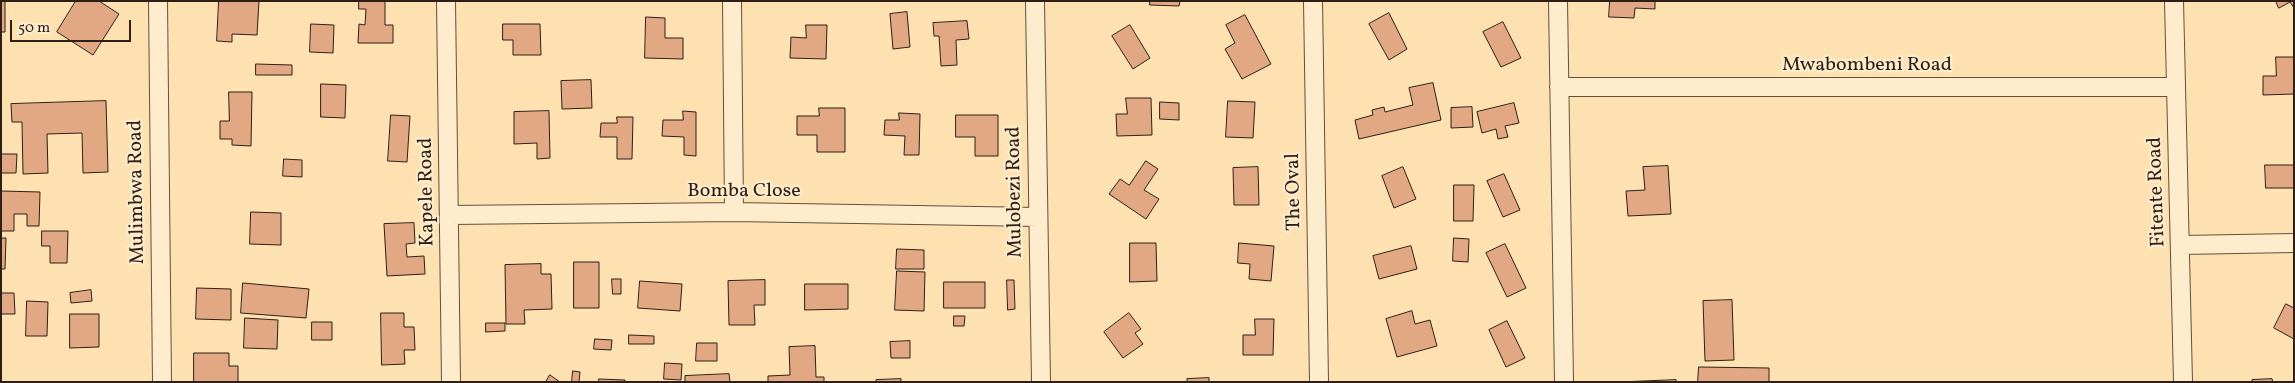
<!DOCTYPE html>
<html>
<head>
<meta charset="utf-8">
<style>
	body { margin:0 }
	#map { position:relative; width:2295px; height:383px; overflow:hidden; background:#fde1b1; font-family:Vollkorn,serif }
	canvas { display:block }
	.frame { position:absolute; inset:0; border:2px solid #2e1f16; pointer-events:none }
	.scale { position:absolute; left:10px; top:20px; width:121px; height:22px; box-sizing:border-box; border:2px solid #2e1f16; border-top:0; padding-left:6px; font-size:15px; line-height:18px; white-space:nowrap; color:#2e1f16; -webkit-text-stroke:4px #feeccc; paint-order:stroke }
</style>
</head>
<body>
<div id="map">
<canvas width="2295" height="383"></canvas>
<div class="frame"></div>
<div class="scale">50 m</div>
</div>
<script>
const context = document.querySelector('canvas').getContext('2d');
context.lineJoin = 'round';
function fillPath(path, color) { context.fillStyle = color; context.fill(path, 'evenodd'); }
function strokePath(path, color, width, dash) { context.strokeStyle = color; context.lineWidth = width; context.lineCap = dash ? 'butt' : 'round'; context.setLineDash(dash || []); context.stroke(path); }
function label(font, color, halo, rows, align = 'center') {
  context.font = font + ' Vollkorn,serif'; context.lineWidth = 4.5; context.setLineDash([]); context.textBaseline = 'middle'; context.strokeStyle = halo; context.fillStyle = color; for (const [text, x, y, turn = 0] of rows) {
    context.save(); context.translate(x, y); context.rotate((+turn || 0) * Math.PI / 180); context.textAlign = isNaN(turn) ? turn : align; if (halo) context.strokeText(text, 0, 0); context.fillText(text, 0, 0); context.restore();
  }
}
const building = new Path2D(`
	M1 1H5V32H1Z
	M76 1H99L119 14 93 55 57 32Z
	M219 1H259L257 35 232 34V42L217 41Z
	M359 1H385V25H393V43H358L359 24 365 25 366 9H359Z
	M1150 1H1180L1179 6 1150 5Z
	M1610 1H1655V9L1635 8 1634 18 1609 17Z
	M2276 1H2294V8L2290 2 2279 8Z
	M907 12 910 47 893 49 890 14Z
	M1389 13 1407 49 1389 60 1369 24Z
	M1245 15 1271 64 1242 79 1225 49 1235 43 1226 25Z
	M646 17 665 18V38H683V59L645 58Z
	M967 21 969 39 956 40 957 65 941 66 939 36H934L933 23Z
	M1503 22 1521 58 1501 67 1483 32Z
	M311 24 334 25 333 53 310 52Z
	M503 24H540L541 55H513V40H503Z
	M806 25H827L826 59 790 58 791 37 806 38Z
	M1130 25 1150 58 1133 69 1112 36Z
	M2276 57H2294V94L2263 95V76H2276Z
	M256 64 292 65V75H256Z
	M591 80 592 108 562 109 561 81Z
	M1433 83 1441 120 1359 139 1355 120 1373 115 1372 110 1384 107 1385 112 1413 105 1409 88Z
	M321 84 346 85 345 118 321 117Z
	M229 92H252L251 146 232 145V139H220V121H229Z
	M1126 98H1151L1152 135 1117 136 1116 114H1127Z
	M106 101 108 172 83 173 82 133 47 134 48 173 23 174 22 122H12L11 104Z
	M1228 101 1255 102 1253 138 1226 137Z
	M1160 102 1179 103V120L1160 119Z
	M1514 103 1519 123 1505 126 1508 137 1498 139 1496 129 1482 133 1477 112Z
	M1472 107 1473 127 1451 128V108Z
	M819 108H845V152H817V135H797V116H819Z
	M549 111 550 158 537 159V143L514 144V112Z
	M683 111 696 112V156L684 155V137L662 136 663 120H683Z
	M899 113 920 114 919 155H904L905 136 884 135 885 120H899Z
	M391 115 410 116 407 162 388 161Z
	M956 115H998V156H975V137H956Z
	M617 117H633L632 159H617V137H600L601 123H617Z
	M1 154H17L16 173H1Z
	M284 159 302 160V177L283 176Z
	M1146 161 1158 169 1144 190 1159 199 1146 219 1109 194 1120 179 1129 185Z
	M2265 165H2294V188H2266Z
	M1668 166 1671 214 1628 216 1626 191 1645 190 1643 167Z
	M1258 167 1259 205H1234L1233 168Z
	M1403 167 1416 199 1394 208 1382 176Z
	M1504 174 1520 210 1503 217 1487 181Z
	M1454 185H1474L1473 221H1454Z
	M1 191 40 192 39 226H27V214H14V231H1Z
	M251 212 281 213V245L250 244Z
	M414 223 415 243 406 244 407 257 424 256 425 274 387 276 384 224Z
	M42 231H68L67 263H50V246H42Z
	M1 238H6L5 269H1Z
	M1454 238 1469 239 1468 262 1453 261Z
	M1130 243H1156L1157 281 1130 282Z
	M1239 243 1274 246 1271 281 1249 279 1250 264 1238 263Z
	M1505 244 1526 288 1507 297 1486 253Z
	M1411 246 1417 269 1379 279 1373 256Z
	M897 249 924 250V269H896Z
	M574 262H599V308H574Z
	M541 264V274H551L552 309 524 310 525 324H506L505 265Z
	M897 271 925 272 924 311 895 310Z
	M612 279H621V294H613Z
	M765 280V305H754L755 325H729L728 281Z
	M1007 280H1014L1015 309 1008 310Z
	M640 281 682 284 680 311 638 308Z
	M944 282H985V308H944Z
	M243 283 309 289 306 318 241 313Z
	M805 284H848V309L805 310Z
	M197 288 231 289V320L196 319Z
	M91 290 92 301 71 303 70 293Z
	M1 293H14L15 314H1Z
	M1732 300 1734 360 1705 361 1703 301Z
	M27 301 48 302 47 336H26Z
	M2286 304 2294 308V339L2274 328Z
	M1412 311 1415 324 1430 320 1437 346 1397 357 1386 319Z
	M381 313H404V327H414L415 350H404L405 364 382 365Z
	M1129 313 1141 329 1135 333 1143 344 1123 358 1104 332Z
	M70 314H99V347L70 348Z
	M954 316H965L964 326H954Z
	M245 318 278 320 277 349 244 348Z
	M1255 319H1274L1273 355H1243V335H1255Z
	M1507 321 1525 358 1506 367 1489 330Z
	M312 322H332V340H312Z
	M486 323H505V331L486 332Z
	M629 335 654 336V344H629Z
	M595 339 612 340 611 350 594 349Z
	M910 341V358H891L890 342Z
	M697 343H717V361H696Z
	M815 346 816 377H824V382H768V376L790 375 789 347Z
	M194 353H229V366H238V382H194Z
	M665 363 682 364 681 380 664 379Z
	M1699 367 1769 368V382H1698Z
	M573 371 580 372 579 382H572Z
	M729 374 730 382H685V376Z
	M550 375 560 382H546Z
	M1209 378V382H1187V379Z
	M599 379 625 380 624 382H599Z
	M901 379V382H876V380Z
	M2272 379 2273 382H2252V380Z
	M1676 380V382H1620Z`);
const minor = new Path2D(`
	M158 1 162 382
	M446 1 451 382
	M732 1 734 212
	M1035 1 1041 382
	M1313 1 1319 382
	M1558 1 1564 382
	M2174 1 2183 382
	M1559 87H2175
	M450 215 734 212 1038 217
	M2181 245 2294 243`);
const streetNames = [
	["Mwabombeni Road",1867,66],
	["Mulimbwa Road",138,192,-91],
	["Kapele Road",428,192,-91],
	["Bomba Close",744,192],
	["Mulobezi Road",1016,192,-91],
	["The Oval",1295,192,-91],
	["Fitente Road",2158,192,-92]
];
fillPath(building, '#e1a883');
strokePath(building, '#2e1f16', 1);
strokePath(minor, '#62503d', 20);
strokePath(minor, '#feeccc', 18);
label('20px', '#2e1f16', '#feeccc', streetNames);
</script>
</body>
</html>
